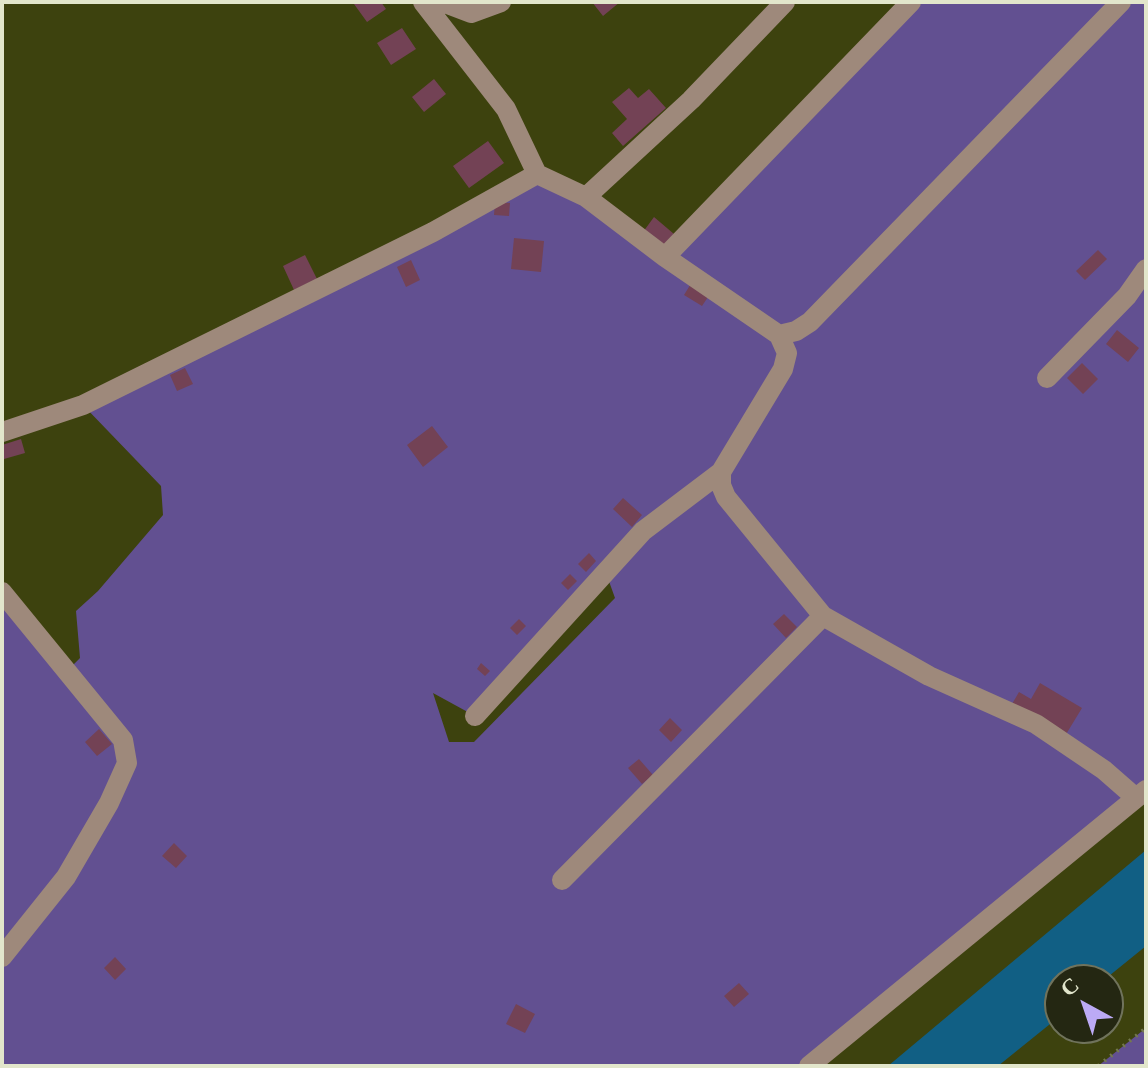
<!DOCTYPE html>
<html>
<head>
<meta charset="utf-8">
<style>
	body { margin:0 }
	#map { position:relative; width:1148px; height:1068px; overflow:hidden; background:#3d420e; font-family:Georgia,serif }
	canvas { display:block }
	.frame { position:absolute; inset:0; border:4px solid #e2e6cb; pointer-events:none }
	.north { position:absolute; left:1044px; top:964px; width:80px; height:80px; box-sizing:border-box; background:#242712; border:2px solid #70735c; border-radius:50%; rotate:320deg; font-size:22px; font-weight:700; line-height:32px; text-align:center; color:#e2e6cb }
	.north::after { content:''; display:block; margin:auto; width:28px; height:36px; background:#bcaaf5; clip-path:polygon(50% 0,100% 100%,50% 72%,0 100%) }
</style>
</head>
<body>
<div id="map">
<canvas width="1148" height="1068"></canvas>
<div class="frame"></div>
<div class="north">С</div>
</div>
<script>
const context = document.querySelector('canvas').getContext('2d');
context.lineJoin = 'round';
function fillPath(path, color) { context.fillStyle = color; context.fill(path, 'evenodd'); }
function strokePath(path, color, width, dash) { context.strokeStyle = color; context.lineWidth = width; context.lineCap = dash ? 'butt' : 'round'; context.setLineDash(dash || []); context.stroke(path); }
const green = new Path2D(`
	M911 2H1146V790L809 1066H2V592L67 671 80 658 76 611 98 591 163 515 161 486 83 405 537 174 666 257ZM606 573 615 598 474 742H449L433 693 475 716Z
	M1146 1028V1066H1098Z`);
const water = new Path2D(`
	M1146 850V946L1104 980H1060V1016L998 1066H888Z`);
const building = new Path2D(`
	M357 2H381L386 9 367 22 354 4Z
	M592 2H620L603 16Z
	M402 28 416 49 391 65 377 43Z
	M434 79 446 94 424 112 412 97Z
	M629 88 638 98 649 89 666 108 623 146 612 133 627 119 612 102Z
	M488 141 504 163 469 188 453 166Z
	M495 202 510 203 509 216 494 215Z
	M654 217 674 234 663 248 643 232Z
	M514 238 544 241 541 272 511 269Z
	M1098 250 1107 259 1085 280 1076 271Z
	M305 255 317 279 294 290 283 266Z
	M411 260 420 280 406 287 397 267Z
	M692 282 710 294 702 306 684 295Z
	M1117 330 1139 348 1128 362 1106 344Z
	M1082 363 1098 379 1083 394 1067 378Z
	M185 368 193 384 177 391 170 375Z
	M432 426 448 447 423 467 407 445Z
	M21 439 25 453 4 459 2 445Z
	M623 498 642 515 632 527 613 509Z
	M589 553 596 561 586 572 578 564Z
	M570 574 577 581 568 590 561 583Z
	M784 614 797 627 786 638 773 624Z
	M519 619 526 626 517 635 510 628Z
	M481 663 490 671 485 676 477 669Z
	M1040 683 1082 708 1065 736 1012 704 1019 692 1031 699Z
	M670 718 682 730 671 742 659 730Z
	M99 729 112 744 97 756 85 742Z
	M639 759 653 775 642 784 628 768Z
	M174 843 187 856 176 868 162 856Z
	M115 957 126 969 115 980 104 968Z
	M739 983 749 994 734 1007 724 996Z
	M516 1004 535 1014 525 1033 506 1024Z`);
const path = new Path2D(`
	M1098 1066 1146 1028`);
const minor = new Path2D(`
	M442 2 471 13 501 2
	M537 174 586 197 665 257 779 335 796 331 810 322 1121 2
	M586 197 691 100 785 2
	M665 257 911 2
	M779 335 787 353 783 369 721 472V485L726 497 823 616 929 676 1036 724 1104 770 1136 798
	M1047 378 1127 296 1146 269
	M2 432 83 405 433 232 537 174 506 109 423 2
	M2 592 123 740 127 763 109 803 66 877 2 957
	M475 716 643 531 721 472
	M562 880 823 616
	M809 1066 1146 790`);
fillPath(green, '#625091');
fillPath(water, '#115f84');
fillPath(building, '#734255');
strokePath(path, '#74794e', 4, [2, 6]);
strokePath(minor, '#9e897b', 20);
</script>
</body>
</html>
